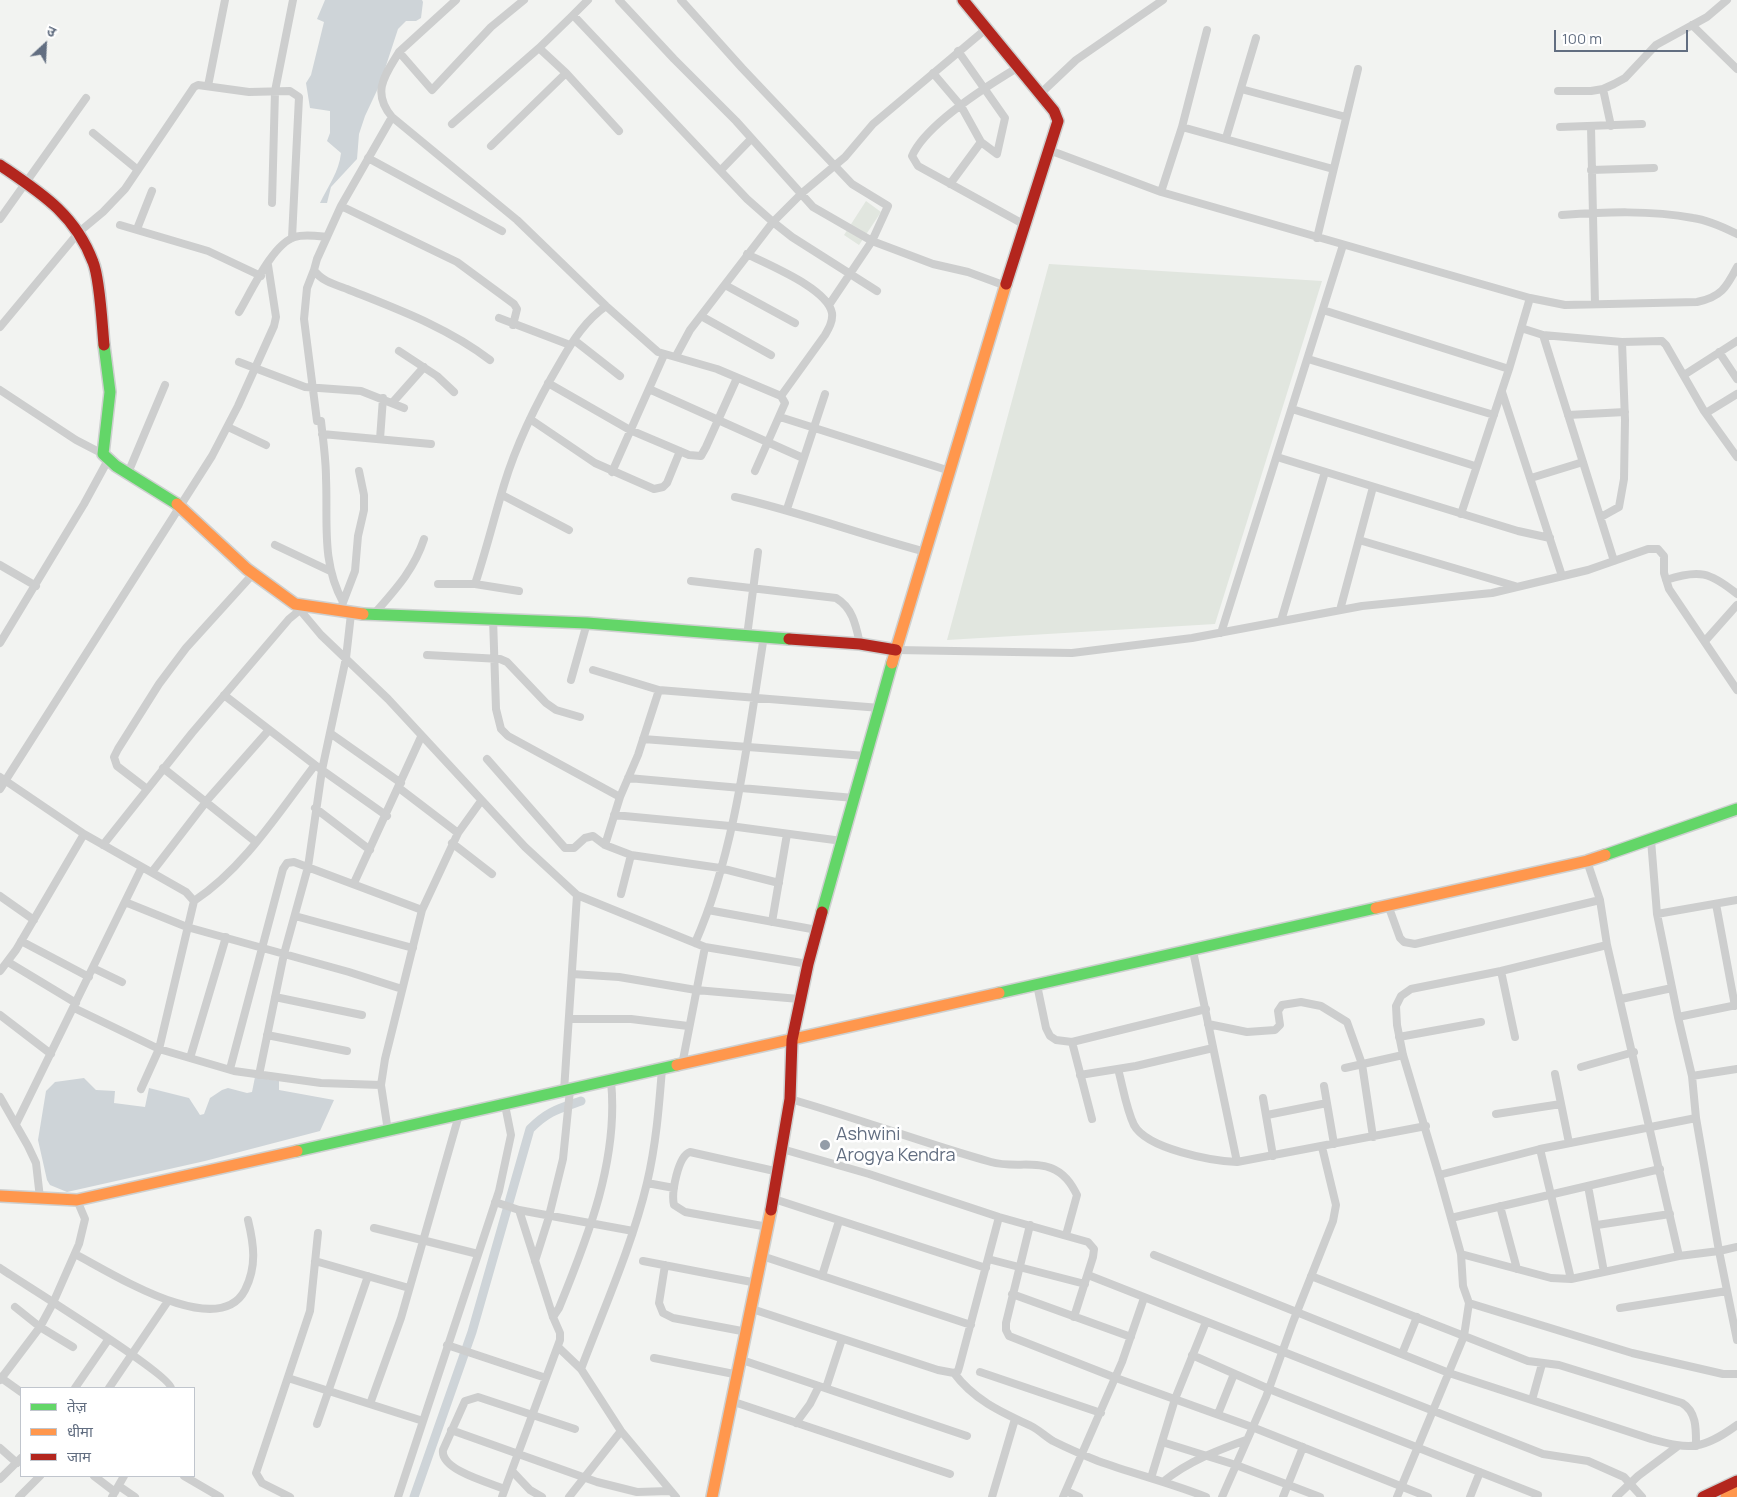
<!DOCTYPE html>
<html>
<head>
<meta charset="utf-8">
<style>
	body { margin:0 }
	#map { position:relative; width:1737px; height:1497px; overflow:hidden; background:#f2f3f1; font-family:Manrope,"Noto Sans Devanagari",sans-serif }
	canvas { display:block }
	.legend { position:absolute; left:20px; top:1387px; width:175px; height:90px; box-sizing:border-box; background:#fff; border:1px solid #c0c5cd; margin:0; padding:6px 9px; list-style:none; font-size:15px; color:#626e81 }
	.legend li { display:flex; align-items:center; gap:10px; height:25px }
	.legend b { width:25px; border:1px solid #c0c5cd }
	.north { position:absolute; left:20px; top:20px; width:50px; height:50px; -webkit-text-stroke:4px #fff; paint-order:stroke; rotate:25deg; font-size:14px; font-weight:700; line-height:20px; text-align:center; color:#626e81 }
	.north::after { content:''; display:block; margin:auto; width:18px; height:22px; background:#626e81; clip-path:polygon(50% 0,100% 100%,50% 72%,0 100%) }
	.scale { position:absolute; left:1554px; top:30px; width:134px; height:22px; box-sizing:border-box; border:2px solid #626e81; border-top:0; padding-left:6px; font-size:15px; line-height:18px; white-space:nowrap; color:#626e81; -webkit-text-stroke:4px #fff; paint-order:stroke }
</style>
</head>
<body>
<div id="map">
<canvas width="1737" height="1497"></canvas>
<ul class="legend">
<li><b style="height:6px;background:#63d668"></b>तेज़</li>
<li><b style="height:6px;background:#ff974d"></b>धीमा</li>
<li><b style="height:6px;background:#b3261e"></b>जाम</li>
</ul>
<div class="north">उ</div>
<div class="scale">100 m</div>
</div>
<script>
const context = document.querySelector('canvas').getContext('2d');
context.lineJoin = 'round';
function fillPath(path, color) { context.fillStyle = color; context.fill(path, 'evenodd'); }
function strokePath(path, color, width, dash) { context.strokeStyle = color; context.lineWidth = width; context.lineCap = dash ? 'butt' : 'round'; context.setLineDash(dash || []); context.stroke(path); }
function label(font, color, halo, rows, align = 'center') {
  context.font = font + ' Manrope,sans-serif'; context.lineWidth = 5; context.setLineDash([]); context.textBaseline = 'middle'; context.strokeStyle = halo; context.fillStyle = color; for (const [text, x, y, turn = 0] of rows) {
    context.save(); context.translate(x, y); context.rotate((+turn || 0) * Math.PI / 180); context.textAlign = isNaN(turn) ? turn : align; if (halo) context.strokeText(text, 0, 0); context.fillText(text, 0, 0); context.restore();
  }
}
const green = new Path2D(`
	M866 201 881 212 859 245 844 235Z
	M1049 264 1322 281 1215 624 947 640Z`);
const water = new Path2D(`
	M325 0H422L423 2 421 18 416 21H406L398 29 380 84 365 116 359 134 357 159 331 187 327 203H320C328 186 339 172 341 153L327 141 330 133V111L310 108 306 83 311 75 324 22 317 19Z
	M255 1077 279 1081V1090L334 1100 320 1131 205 1161 67 1192 50 1185 47 1180 38 1140 46 1091 55 1082 84 1078 96 1090 115 1091 114 1103 145 1107 149 1088 189 1098 200 1115 204 1114 210 1098 222 1090 228 1088 247 1093 252 1092Z`);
const canal = new Path2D(`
	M414 1497 472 1332 530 1129C548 1111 558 1109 581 1101`);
const street = new Path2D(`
	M456 0 399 52 432 90 491 27 524 0
	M588 0 573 15 747 199 773 222 802 193 845 157 873 124 986 29
	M619 0 674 59 736 121 813 207 872 241 829 305
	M681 0 742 68 852 184 888 206 872 241 933 264 968 272 1006 286
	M573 15 539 48 566 73 619 131
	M1692 25 1737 69
	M399 52C385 75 371 92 392 117L517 220 606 306 658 352 717 369 781 396 785 403 755 471
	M1017 68C987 86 926 124 912 156L918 166 1025 225
	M933 73 961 106 981 142 997 154 1005 118 958 51
	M208 86 225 0
	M1241 89 1346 117
	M1603 89 1611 126
	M1558 91H1591L1603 89 1614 84 1625 78 1656 45 1707 17 1727 0
	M1040 94 1076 60 1163 0
	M392 117 341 206 317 259 314 270C321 281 336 285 347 289 397 309 447 327 490 360
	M452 124 539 48
	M1182 127 1333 169
	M1560 127 1642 124
	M1591 127 1595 304
	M93 133 138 170
	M1226 138 1256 38
	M491 146 566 73
	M1049 150 1161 192 1530 298 1565 305 1697 302C1721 297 1726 288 1737 267
	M368 158 502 231
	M721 170 751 139
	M1591 170 1654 168
	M950 184 981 142
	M1161 192 1182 127 1207 30
	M272 203 275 91 293 0
	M341 206 457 262 514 304 517 309 513 325
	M1562 215C1604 212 1651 210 1693 218 1708 220 1723 227 1737 234
	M0 219 86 98
	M120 225 208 251 261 276
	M137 229 152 191
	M1317 238 1358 69
	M747 254C768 265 827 288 832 313 833 321 829 328 825 335L781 396
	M314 270 307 288 304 319 317 421
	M725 285 795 323
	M1323 310 1509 369
	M239 312C251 292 273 243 295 237 304 234 317 236 327 237
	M701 316 771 355
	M499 318 570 345
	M0 327 79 232 103 212 125 189 194 87 198 85 249 92 290 91 299 97 292 238
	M1521 328 1543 335 1622 342 1662 341 1666 345 1704 411 1737 457
	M1543 335 1614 561
	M574 340 620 376
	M399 351 437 376 454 392
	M1719 352 1737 379
	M676 356 690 330 773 222 792 237 877 291
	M1308 359 1494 415
	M239 362 305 387 361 391 404 408
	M1684 375 1737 341
	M548 383 630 430 689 455 701 456 706 447 737 378
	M649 389 803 458
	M0 390 76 440 103 454
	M1502 392 1562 576
	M393 402 424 367
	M1292 409 1475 466
	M1706 413 1737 394
	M1568 415 1625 412
	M780 417 950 471
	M530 419 595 463 654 489 663 487 667 483 680 451
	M321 421C323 440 326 459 326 478 328 522 321 562 343 602
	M228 427 266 445
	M322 434 431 444
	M380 439 383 398
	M1277 457 1518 531 1550 538
	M612 472 664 355
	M128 473 165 385
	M1531 478 1583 462
	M502 495 569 530
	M735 497C800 512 862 535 926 552
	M787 509 825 394
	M1461 514 1509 369 1530 298
	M1601 517 1619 507 1624 479 1625 420 1622 342
	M1359 540 1515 586
	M275 545 330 571
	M0 565 36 586
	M1666 580C1699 569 1710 572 1737 594
	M691 581 836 598C853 608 856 626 860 644
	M438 584H475L519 591
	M475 584C486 551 494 518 504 485 517 442 538 400 561 361 573 340 586 320 606 306
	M295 604 321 635 388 699 525 847 577 895 705 947 808 964
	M342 605 355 571 358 536 364 510V495L359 471
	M1340 610 1373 487
	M374 614C395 590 414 570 424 539
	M493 618 496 709 501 729 508 736 620 797
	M1281 621 1325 472
	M1221 633 1343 245
	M747 636 758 552
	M1705 641 1737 605
	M0 643 84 504 108 460
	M896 650 1072 653 1192 638 1362 606 1492 593 1588 570 1648 549H1658L1664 556V573L1669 589 1737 690
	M427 655 500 659 507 662 546 703 556 710 580 717
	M593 670 659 690 880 708
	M571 680 587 623
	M224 695 315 765 387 816
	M330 733 401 783
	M643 739 866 756
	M487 759 565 848H574L585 838 593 836 605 845 631 855 720 868 779 883
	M163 768 256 842
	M0 777 84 834 186 892 194 901 159 1049 141 1089
	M628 778 854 798
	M399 788 458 833
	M0 789 212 456 238 406 274 326 276 317 268 265
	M147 789 117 766 114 757 118 749 159 684 186 648 253 574
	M315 808 370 850
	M614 815 730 826 842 841
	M1651 840 1657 914 1678 1017
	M452 843 492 874
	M103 845 192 733 289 619 300 610
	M605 845 620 797 638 755 659 690
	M1587 861 1600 900 1607 945 1679 1256 1719 1251 1737 1340
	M152 872 209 798 269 730
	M354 883 421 737
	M621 894 631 855
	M0 896 34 920
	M194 901C244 868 279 812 315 765
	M125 902 187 927 349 972 402 989
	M1716 904 1735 1006
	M1388 905 1400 938 1404 942 1415 944 1600 900
	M708 910 817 930
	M1657 914 1737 900
	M295 916 413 948
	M772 922 787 834
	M21 941 89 977
	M695 943C736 851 748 736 764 636
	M1193 951 1237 1162 1426 1126
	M8 962 76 1003
	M93 968 122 982
	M0 971 16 950 84 834
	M1501 971 1515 1037
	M572 974 619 977 696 990 799 999
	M1037 985 1046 1028 1050 1036 1056 1040 1072 1042 1206 1009
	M275 997 362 1015
	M1621 999 1672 988
	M1737 1005 1678 1017 1692 1076 1696 1118 1719 1251 1737 1247
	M74 1008 159 1049 234 1071 321 1083 381 1085
	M0 1015 51 1054
	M570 1019H631L688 1026
	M1208 1024 1247 1032 1275 1030 1280 1025 1278 1011 1282 1005 1301 1002 1321 1006 1347 1022 1362 1064 1373 1137
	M267 1035 347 1051
	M1399 1037 1481 1022
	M1072 1042 1092 1119
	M190 1058 226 937
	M682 1065 705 947
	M1581 1067 1634 1052
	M1345 1068 1403 1055
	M230 1069 283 869 287 863 294 862 422 910
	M1118 1069C1123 1087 1126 1108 1134 1125 1147 1149 1212 1161 1237 1162
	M1555 1074 1569 1143
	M259 1075 284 954 308 867 322 770 346 658 351 614
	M1080 1075 1136 1066 1213 1048
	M1692 1076 1737 1069
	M1324 1086 1334 1144
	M564 1091 577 895
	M0 1097 28 1146 36 1163 40 1198
	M1263 1098 1273 1156
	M790 1099C857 1118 923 1143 991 1162 1011 1168 1034 1161 1051 1168 1064 1173 1071 1183 1077 1195L1066 1235
	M1496 1114 1561 1104
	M1267 1115 1327 1103
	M16 1124 142 867
	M388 1131 381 1085 385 1059 422 910 458 833 481 801
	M782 1149 869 1174 999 1217 1088 1242 1094 1249 1093 1257 1074 1317
	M1540 1149 1571 1279 1679 1256
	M1439 1175 1403 1055 1397 1025 1396 1006 1401 996 1411 989 1501 971 1607 945
	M647 1183 674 1188
	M1588 1186 1604 1272
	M774 1199 986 1268
	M495 1202 519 1210 633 1231
	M1500 1206 1517 1269
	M1451 1218 1660 1169
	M1030 1225 1006 1323V1330L1009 1336 1116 1378 1252 1427 1428 1497
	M1597 1225 1670 1214
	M768 1227 685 1212 674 1205C671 1193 678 1156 690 1152L779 1172
	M374 1228 478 1254
	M75 1254C110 1272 218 1342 245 1290 257 1266 254 1245 248 1220
	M1461 1254 1551 1278 1571 1279
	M1154 1255 1449 1373 1651 1439C1691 1450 1702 1450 1737 1425
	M762 1256 971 1325
	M988 1259 1085 1284
	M315 1261 409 1288
	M535 1261 548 1220 563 1159 570 1090
	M643 1261 757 1283
	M665 1265 659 1303 663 1313 673 1318 747 1332
	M0 1268C22 1283 170 1374 171 1388
	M1088 1275 1543 1454 1588 1461 1624 1477 1642 1497
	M822 1276 839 1221
	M1311 1276 1528 1361 1559 1365 1682 1403C1697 1412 1696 1430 1696 1446
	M1012 1294 1131 1337
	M1469 1303 1632 1353 1723 1374H1737
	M15 1307 40 1327 73 1347
	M1620 1308 1727 1291
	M752 1309 938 1370 954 1373 958 1371 960 1364 999 1217
	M553 1317 559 1308C588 1237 619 1159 611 1081
	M447 1345 546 1378
	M558 1347 581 1369 621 1431 676 1497
	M1402 1354 1417 1317
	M1192 1355 1269 1389 1538 1495
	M654 1358 739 1375
	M742 1360 967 1436
	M581 1369C604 1308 632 1246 647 1183 656 1145 659 1107 662 1069
	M980 1372 1101 1413
	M954 1373C974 1400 1001 1412 1031 1426 1039 1430 1045 1436 1053 1441 1067 1448 1083 1455 1098 1461 1134 1474 1171 1483 1206 1497
	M0 1377 21 1392
	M288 1378 423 1421
	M0 1380 40 1327 53 1303 79 1244 85 1219 77 1200
	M75 1388 108 1340
	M109 1388 168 1301
	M826 1388 842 1339
	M1532 1400 1542 1364
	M734 1402 950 1474
	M370 1404 401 1318 459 1115
	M1218 1414 1234 1374
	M796 1423 810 1404 819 1386
	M317 1424 368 1276
	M451 1430 597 1482 637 1492 669 1491
	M1162 1442 1236 1465 1320 1497
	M0 1448 17 1463
	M512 1471 530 1490 542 1497
	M94 1476 115 1492
	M184 1476 220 1497
	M1151 1478 1175 1399 1206 1322
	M0 1479 21 1458
	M1164 1481C1189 1461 1216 1451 1246 1440
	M119 1486 135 1497
	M505 1489C490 1483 440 1470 443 1450L465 1401 478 1397 575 1429
	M1066 1491 1079 1497
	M19 1497 40 1476
	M112 1497 124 1476
	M290 1497 262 1483 256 1473 310 1311 318 1233
	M398 1497 499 1191 511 1135 505 1105
	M502 1497 560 1340V1333L553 1317 519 1210
	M569 1497 621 1431
	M992 1497 1015 1419
	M1063 1497 1122 1362 1144 1298
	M1222 1497 1266 1397 1293 1322 1333 1221 1336 1205 1322 1147
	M1283 1497 1303 1447
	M1397 1497 1464 1336 1469 1303 1463 1286 1461 1254 1439 1175 1540 1149 1696 1118
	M1470 1497 1480 1472
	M1616 1497 1638 1476 1678 1446`);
const fast = new Path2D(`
	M104 345 110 392 103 454 116 466 177 504
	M363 614 587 623 789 639
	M1605 855 1737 809
	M822 912 892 663
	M999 993 1376 908
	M297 1151 677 1065`);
const slow = new Path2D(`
	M177 504 247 569 295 604 363 614
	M892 663 1006 284
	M1376 908 1587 861 1605 855
	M677 1065 999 993
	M0 1196 77 1200 297 1151
	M712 1497 771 1210
	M1726 1497 1737 1490`);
const jam = new Path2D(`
	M963 0 1054 111 1058 121 1006 284
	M0 165C41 193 75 214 93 262 100 279 102 324 104 345
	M789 639 860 644 896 650
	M771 1210 790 1099 792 1040 808 964 822 912
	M1703 1497 1737 1481`);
const markers = [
	[825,1145,6,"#949da8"]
];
const poiNames = [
	["Ashwini",836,1135],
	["Arogya Kendra",836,1156]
];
fillPath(green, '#e1e6df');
fillPath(water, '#ced4d8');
strokePath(canal, '#ced4d8', 9);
strokePath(fast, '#ced0d0', 14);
strokePath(slow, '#ced0d0', 14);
strokePath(jam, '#ced0d0', 14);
strokePath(street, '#cdcece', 8);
strokePath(fast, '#63d668', 11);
strokePath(slow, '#ff974d', 11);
strokePath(jam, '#b3261e', 11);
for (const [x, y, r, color] of markers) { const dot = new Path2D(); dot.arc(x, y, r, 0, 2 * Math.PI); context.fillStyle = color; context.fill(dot); strokePath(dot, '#fff', 2); }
label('18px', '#626e81', '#fff', poiNames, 'left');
</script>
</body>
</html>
